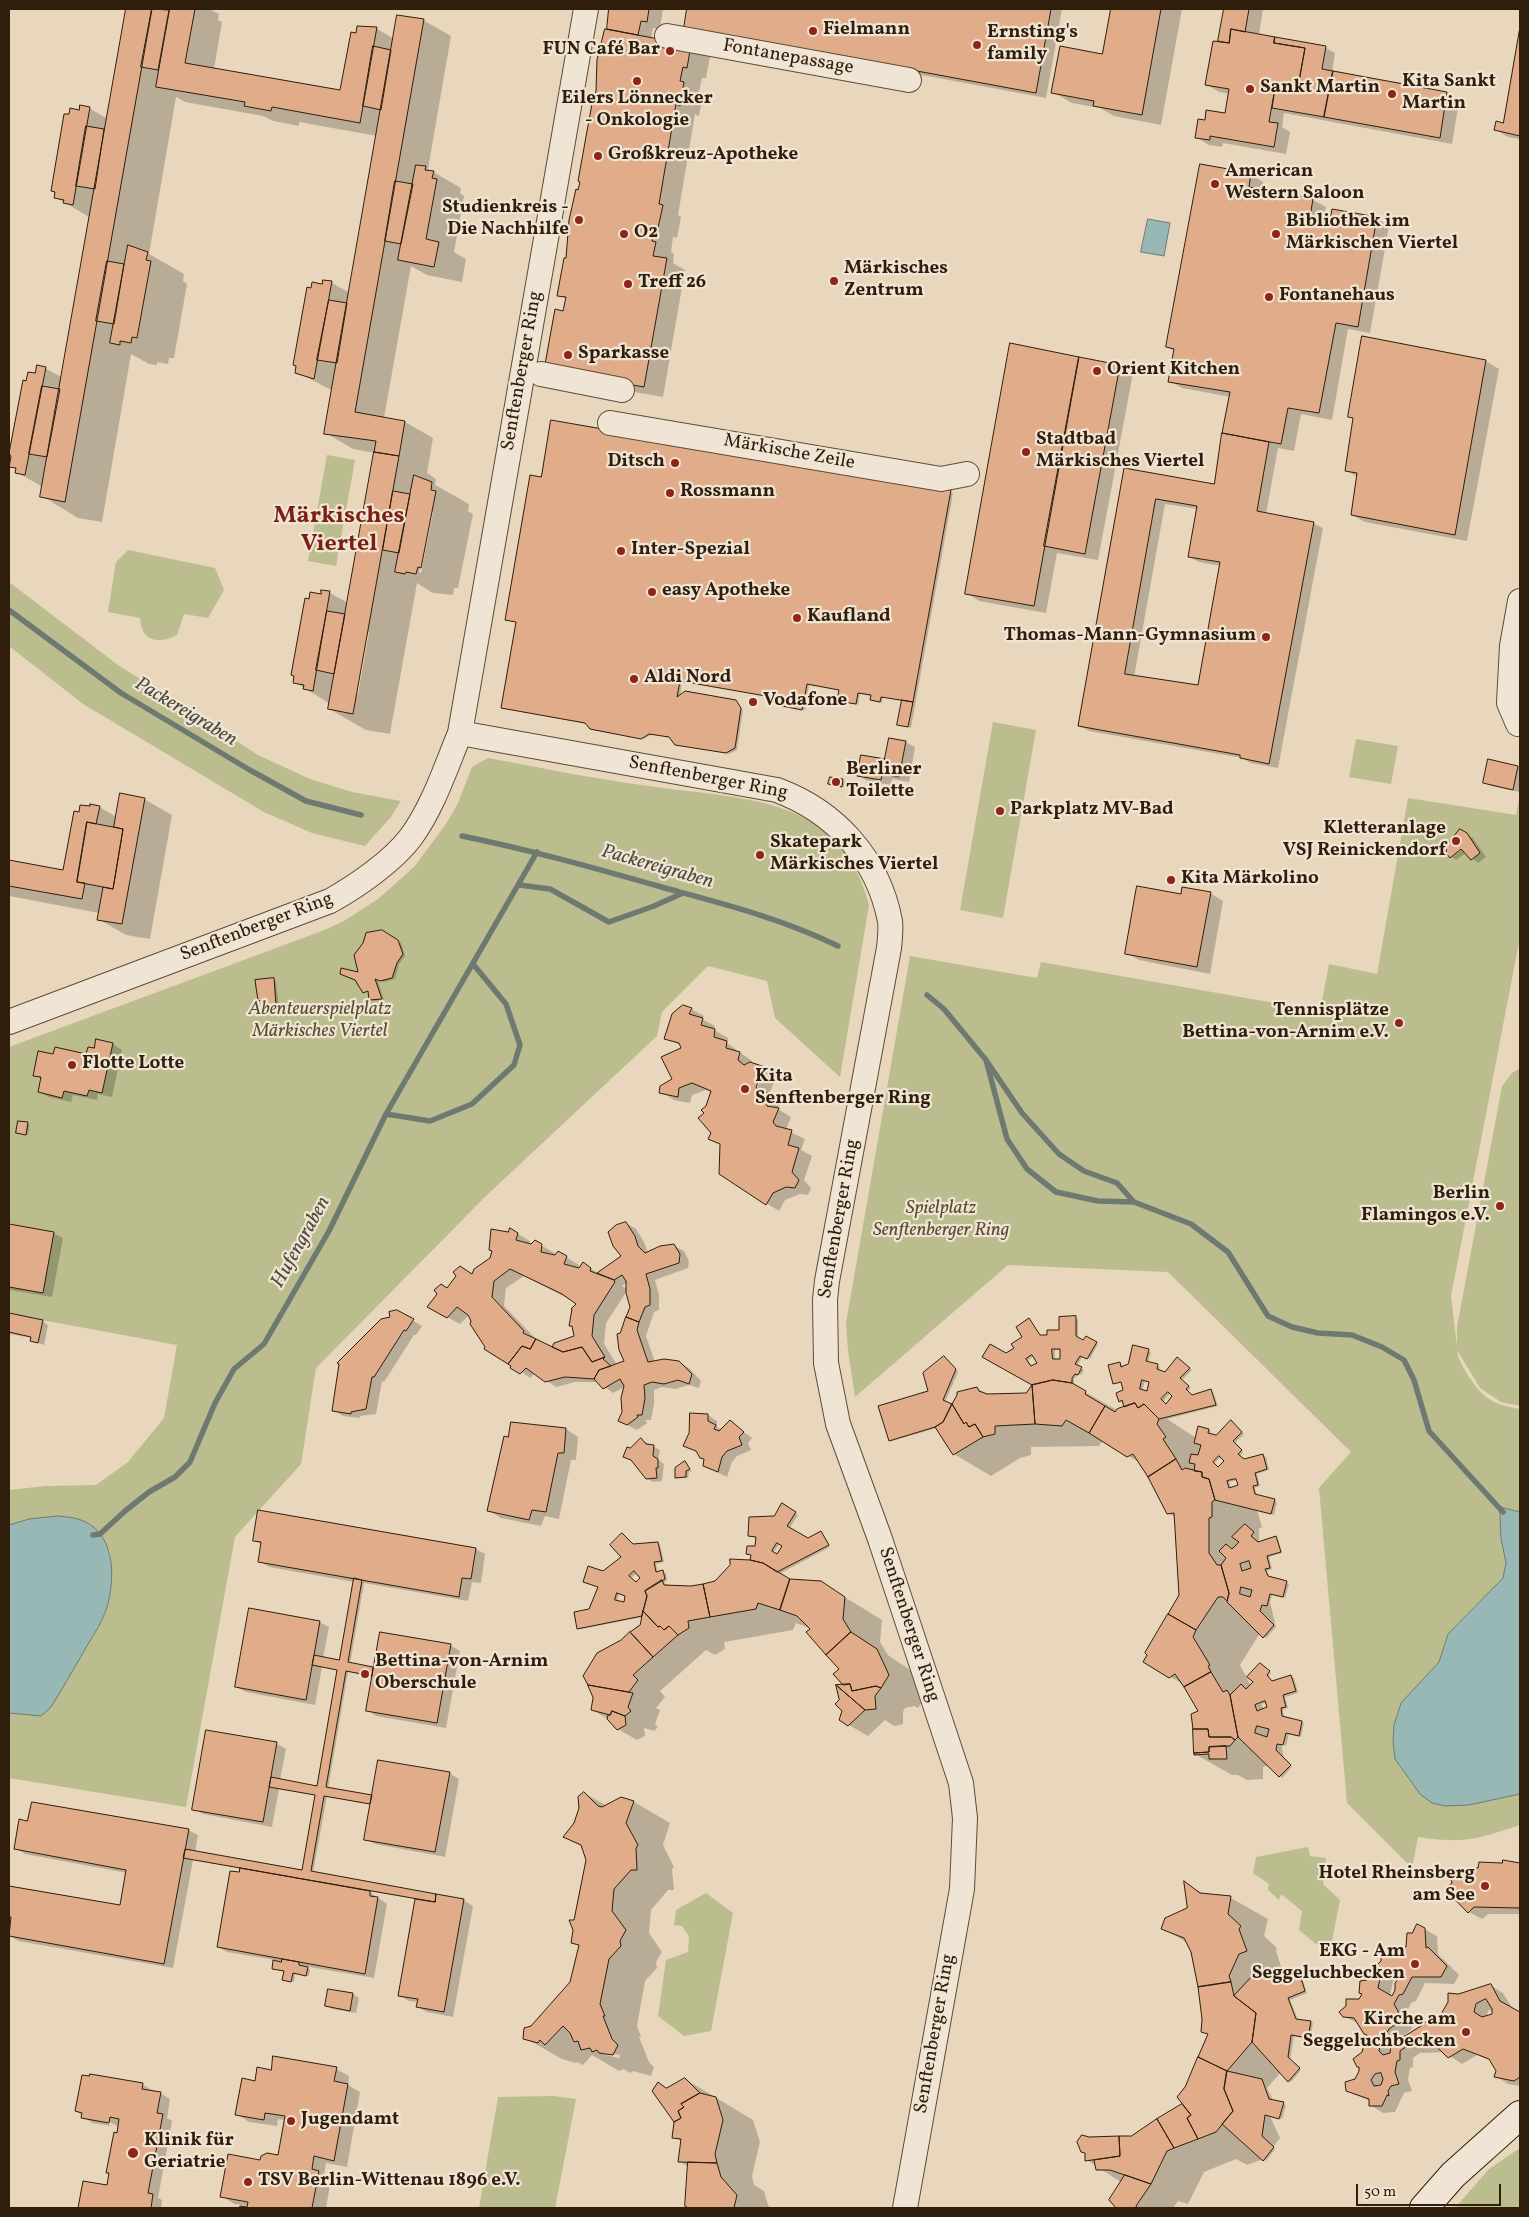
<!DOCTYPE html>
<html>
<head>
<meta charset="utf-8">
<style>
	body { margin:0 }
	#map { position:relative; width:1529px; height:2217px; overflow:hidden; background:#e8d7bd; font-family:Vollkorn,serif }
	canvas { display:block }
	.frame { position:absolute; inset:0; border:10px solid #2f1e0b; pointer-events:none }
	.scale { position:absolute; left:1356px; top:2184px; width:145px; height:22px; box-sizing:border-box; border:2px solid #2f1e0b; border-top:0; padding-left:6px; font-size:15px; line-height:18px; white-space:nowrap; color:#2f1e0b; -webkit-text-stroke:4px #f0e5d4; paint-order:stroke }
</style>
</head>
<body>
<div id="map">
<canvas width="1529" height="2217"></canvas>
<div class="frame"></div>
<div class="scale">50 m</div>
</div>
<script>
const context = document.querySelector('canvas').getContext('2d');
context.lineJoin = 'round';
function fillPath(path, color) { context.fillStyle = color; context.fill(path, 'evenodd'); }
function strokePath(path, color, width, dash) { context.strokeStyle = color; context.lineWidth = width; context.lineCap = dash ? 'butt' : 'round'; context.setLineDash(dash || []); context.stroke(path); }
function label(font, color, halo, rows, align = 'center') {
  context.font = font + ' Vollkorn,serif'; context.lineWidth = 4.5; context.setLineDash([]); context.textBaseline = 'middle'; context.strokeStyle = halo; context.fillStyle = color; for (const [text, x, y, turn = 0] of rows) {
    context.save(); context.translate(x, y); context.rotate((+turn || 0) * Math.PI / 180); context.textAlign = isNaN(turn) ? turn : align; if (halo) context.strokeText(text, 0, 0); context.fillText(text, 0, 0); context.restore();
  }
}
const green = new Path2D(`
	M327 455 355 460 336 566 308 561Z
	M128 550 215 568 224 590 208 618 184 614 177 635C158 645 141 641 140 618L108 612 116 562Z
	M9 582 118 665 258 755 310 779 352 792 401 801 391 817 365 846 312 833 264 812 83 704 9 646Z
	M993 722 1036 730 1003 918 960 910Z
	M1356 739 1398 746 1391 784 1349 777Z
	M488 758C542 768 595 779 649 786 741 800 841 793 869 905L840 1077 775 1018 767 981 708 966 662 1012 657 1036 487 1195 316 1368 301 1464 235 1537 186 1807 9 1778V1713L16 1714 51 1707 98 1627 107 1608 111 1581 110 1552 100 1534 92 1526 78 1519H29L9 1525V1490L45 1486 96 1485 128 1462 164 1418 177 1345 9 1314V1047L322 931 344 921 378 899 414 867 446 824 458 803 472 767Z
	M1520 795V937L1451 1296 1457 1346V1327L1502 1086 1512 1073 1520 1068V1406L1501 1402 1480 1388 1457 1350C1458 1359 1462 1365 1466 1372 1482 1398 1491 1404 1520 1409V1512L1500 1507 1501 1538 1506 1563 1503 1578 1448 1634 1439 1662 1401 1703 1394 1725 1395 1759 1420 1794H1520V1825C1478 1839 1463 1844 1418 1837L1412 1868 1347 1803 1319 1488 1351 1452 1168 1272 1008 1265 855 1397 848 1350 846 1323 910 956 1037 978 1041 962 1320 1011 1329 964 1377 974 1408 798 1516 815Z
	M1308 1847 1310 1856 1326 1858 1323 1884 1340 1900 1332 1941 1316 1944 1299 1930 1302 1911 1281 1894 1279 1900 1268 1890 1269 1884 1253 1873 1256 1857Z
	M706 1893 733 1913 711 2031 684 2036 658 2016 666 1960 688 1952 689 1936 682 1926 674 1925 676 1910Z
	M553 2096 576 2099 555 2208H479L498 2097Z
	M1520 2148V2208H1455L1489 2169Z`);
const water = new Path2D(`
	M1148 219 1170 223 1164 256 1141 252Z
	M1500 1507 1520 1512V1794L1469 1805 1445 1806 1432 1803 1420 1794 1395 1759 1393 1742 1394 1725 1401 1703 1439 1662 1448 1634 1503 1578 1506 1563 1501 1538Z
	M59 1516C65 1517 72 1517 78 1519 115 1530 116 1576 107 1607 103 1620 95 1633 88 1644 76 1665 64 1686 51 1707L41 1716 9 1713V1525L29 1519Z`);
const shadow = new Path2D(`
	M127 9H210L219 14 218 20 222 22 214 69 341 92 357 34 376 28 394 39 423 20 451 36 428 169 461 188 460 193 464 196 454 252 466 259 462 282 427 275 411 266 384 418 405 422 433 438 427 473 436 479 435 485 469 504 468 511 473 514 458 588H454L453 595 433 593 417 583 390 734 366 730 329 709 330 704 295 682 310 600 322 595V591L330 593 348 603 375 453 353 449 326 433 333 391 297 372 312 289 323 285 324 281 332 283 350 293 377 136 299 122V126L273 121 263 116 185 102 176 97 149 254 184 274 183 281 187 284 174 358H169L168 364 157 362V365L149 364 131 354 102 522 78 518 42 496 43 487 16 472 17 470 10 466 12 457 9 456 24 381 27 382 45 368 63 378 91 218 55 197 56 193 52 191 80 111 89 108 108 119ZM431 512H433L421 573 419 572ZM367 632H369L358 694 356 693Z
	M610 9H663L660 29 653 28 651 39 691 46 710 57 706 78H702L699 92 703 94 699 116 695 114 678 215 681 217 677 238 673 237 671 252 674 254 673 263 685 270 663 397 565 380 564 312 566 299 559 295 567 260 609 22 608 21Z
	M689 9H1062L1046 98 695 33 685 27Z
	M1112 9H1182L1161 125 1114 116 1100 108 1072 103 1053 92 1103 56Z
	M1225 9H1263L1259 35 1326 48 1335 53 1332 72 1446 94 1459 101 1452 144 1284 113 1282 127 1290 132 1286 154 1223 143 1222 147 1209 145 1196 137 1206 122 1226 115 1230 94 1219 92 1206 84 1219 43Z
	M1520 35V139L1508 137 1496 130 1504 124Z
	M1251 174 1263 182 1262 191 1313 200 1326 207 1323 220 1376 218 1389 226 1370 333 1348 329 1332 420 1301 414 1294 451 1278 448 1266 514 1313 523 1323 528 1278 768 1251 763 1242 758 1089 731 1080 726 1125 469 1215 486 1231 397 1182 388 1169 381 1175 351 1167 347ZM1165 504 1198 509 1189 557 1199 562 1221 566 1199 687 1134 677Z
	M1363 338 1486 361 1499 369 1467 541 1365 522 1352 515 1358 477 1346 471 1354 419Z
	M1011 345 1120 366 1133 373 1098 560 1057 553 1046 613 979 601 967 593Z
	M552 421 953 493 911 728 899 724 903 701 883 697 882 703 871 700 872 696 860 694 858 705 838 700 840 690 809 685 805 710 786 707 783 705 784 699 682 681 680 697 735 702 743 710 737 750 729 754 679 745 671 738 653 734 644 739 594 730 587 724 502 708Z
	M905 742 915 747 909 782 892 779 891 785 868 781 859 776 886 761Z
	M1518 767 1520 768 1519 792 1491 786 1485 783Z
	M843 781 845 782 844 787 832 785Z
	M144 799 172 815 150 939 126 935 98 919 99 913 9 896V861L64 871 80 813 99 807 117 817Z
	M1460 831 1473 838 1486 857 1478 863 1466 853 1456 860 1452 857 1467 846 1465 844 1450 857Z
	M1210 893 1223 901 1210 974 1139 960 1126 953 1182 896Z
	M381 932 401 943 405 956 399 964 395 979 384 982 377 979 384 1000 373 1001 371 1000 369 992H364L360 973Z
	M274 979 276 981 279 1007 268 1009 265 1007V1001L259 1000Z
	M691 1009 704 1016 702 1019 715 1026 714 1030 728 1038 727 1043 752 1061V1064L777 1075 769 1095H767L764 1108 770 1095 781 1102 778 1109 791 1117 786 1130 805 1139 801 1150 812 1156 804 1180 811 1188 808 1195 800 1194 785 1200 779 1211 720 1174 721 1145 712 1132 706 1113 711 1092 706 1090 692 1095 690 1103 674 1100 661 1092 674 1080 683 1049 682 1046 666 1038ZM762 1069H765L755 1093 753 1092Z
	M97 1041 113 1044 122 1050 112 1097 98 1094 97 1100 73 1095 71 1102 48 1097 39 1091 42 1079 34 1075 54 1056 87 1055 94 1050Z
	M27 1123 30 1125 28 1135 18 1132Z
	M626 1223 636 1229 644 1242 648 1253 674 1246 684 1251 689 1261 688 1268 655 1280 659 1295V1310L654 1312 646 1336 655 1362H679L689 1368 701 1381 699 1388 689 1385 675 1389 662 1387 654 1390V1404L651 1420H645L647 1423 637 1430 619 1421 623 1412 625 1387 613 1393 598 1382H575L556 1387 535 1373 530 1378 487 1347 469 1315 460 1324 429 1307 448 1289 473 1275 491 1258 511 1230 530 1241V1245L535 1242 555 1253 553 1261 559 1253 579 1265 578 1268 580 1269 583 1264 598 1273 623 1256ZM524 1276 579 1304 571 1325 573 1327 575 1336 552 1348 536 1339 504 1306 506 1288ZM627 1282V1289L622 1286ZM627 1291 631 1307 621 1333 626 1362 617 1365 604 1344 606 1323Z
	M9 1225 53 1233 63 1238 52 1297 9 1290Z
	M397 1311 422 1326 416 1335H414L384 1382 382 1381 376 1414 360 1416V1418L343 1416 333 1410Z
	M9 1314 42 1321 48 1325 44 1345 32 1341V1338L9 1334Z
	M1075 1318 1078 1319V1338L1084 1342 1086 1337 1098 1344 1090 1359 1083 1356 1077 1366 1084 1370 1081 1375 1078 1374 1074 1379V1384H1070L1117 1410 1126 1407 1120 1401 1125 1391 1122 1383H1114L1120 1363 1123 1367 1129 1365 1134 1347 1151 1352 1148 1363 1160 1367 1159 1371 1165 1373 1180 1360 1192 1370 1182 1380 1191 1388 1188 1391 1192 1396 1211 1390 1213 1392 1218 1406 1167 1419 1196 1438 1209 1430 1211 1431 1210 1435 1217 1437 1233 1423 1244 1434 1235 1443 1243 1452 1240 1456 1244 1460 1263 1455 1266 1457 1269 1470 1257 1474 1260 1486 1255 1488 1257 1496 1277 1502 1274 1515 1257 1510 1262 1527 1259 1529V1543L1276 1537 1278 1539 1282 1553 1269 1557 1272 1569 1267 1571 1270 1578 1289 1584 1285 1598 1272 1595 1270 1602 1276 1627 1266 1638 1260 1633 1240 1665 1251 1686 1263 1666 1271 1673 1268 1677 1273 1682 1291 1677 1294 1678 1298 1693 1285 1697 1288 1708 1283 1709 1284 1717 1304 1723 1301 1737 1289 1734 1286 1746 1281 1744 1284 1758 1292 1767 1282 1778 1269 1765 1263 1767V1779L1247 1780 1238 1775H1232L1195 1754 1199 1711 1183 1684 1144 1662 1180 1596 1175 1517 1168 1513 1161 1497 1140 1463 1103 1440 1099 1446 1031 1447V1455L1020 1458 991 1476 954 1454 937 1428 892 1441 890 1440 930 1391 947 1359 958 1372 945 1402 953 1406 976 1388 989 1395H1027L1034 1385 1006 1355 1016 1348 1023 1338 1029 1320 1041 1337 1060 1332ZM1055 1350H1061V1361H1055ZM1034 1356 1038 1363 1032 1367 1028 1360ZM1145 1381 1150 1382 1148 1392 1142 1391ZM1170 1393 1174 1396 1166 1405 1163 1402ZM1221 1456 1226 1461 1219 1469 1214 1464ZM1238 1480 1240 1486 1231 1488 1229 1482ZM1267 1703 1269 1708 1264 1709 1261 1704Z
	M708 1415 717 1421V1427L722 1430 730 1422 752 1438 748 1443 751 1450 737 1456 732 1462 727 1477 704 1466 705 1460 697 1452 685 1445Z
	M566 1429 578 1437 576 1460H571L559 1519 545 1516 541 1526 501 1518 488 1510Z
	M642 1440 660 1450 658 1460 664 1464 662 1481 653 1482 647 1478 630 1449Z
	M685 1463 692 1471 689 1472 688 1478H679L677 1477Z
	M782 1505 798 1515 789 1529 808 1539 821 1532 830 1547 779 1574 790 1580 820 1582 882 1620 880 1642 888 1655 913 1672 926 1696 918 1708 914 1706 905 1708 903 1712V1724L894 1726 885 1720 868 1736 849 1725 840 1700 845 1686 841 1670 812 1629 796 1623 793 1630 724 1642 725 1649 715 1655 706 1650 660 1691 665 1697 656 1708 660 1710 655 1724 658 1727 654 1731 644 1728 645 1736 637 1740 618 1729 610 1720 592 1710 594 1698 584 1676 641 1626 643 1617 581 1629 578 1628 590 1610 603 1572 623 1557V1534L634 1545 657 1543 660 1545 664 1562 656 1564 658 1572 666 1573 667 1580 664 1583 671 1586 691 1587 716 1582 750 1561 752 1555 748 1554 756 1548 757 1537 749 1536 774 1517ZM780 1544 784 1546 777 1556 773 1553ZM637 1573 642 1579 636 1583 631 1578ZM619 1594 627 1596 624 1604 617 1602Z
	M259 1512 476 1549 485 1554 481 1583 472 1582 468 1601 364 1583 350 1664 374 1668 450 1645 460 1651 446 1728 376 1716 367 1710 373 1676 348 1672 328 1789 371 1796 449 1773 459 1779 445 1857 375 1844 365 1839 372 1804 327 1796 313 1873 463 1900 473 1906 453 2017 427 2012 417 2007 418 2002 409 2001 399 1995 417 1899 368 1891 387 1904 374 1978 304 1966 310 1969 309 1976 295 1974 294 1982 286 1981 283 1979 285 1971 273 1968 275 1960 227 1952 218 1947 241 1868 193 1860 173 1968 18 1941 9 1935 12 1920 9 1918V1887L121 1907 127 1873 25 1854 15 1848 28 1822 188 1830 198 1835 195 1852 303 1871 316 1795 279 1789 272 1827 203 1814 194 1809 277 1744 286 1749 280 1780 318 1787 339 1670 322 1667 315 1705 246 1692 236 1687 319 1622 329 1627 323 1658 340 1662 354 1582 269 1567 259 1561 262 1545 254 1540Z
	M584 1793 607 1806 621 1798 634 1802 670 1823 663 1845 674 1867 672 1869 674 1890H668L651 1910 649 1933 662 1952 656 1962 657 1968 645 1981 637 2026 641 2037H639L649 2062 654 2067 651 2076 633 2071 630 2073 624 2069 619 2071 592 2055 583 2065 577 2062 576 2063 562 2059 525 2038 532 2027 571 1983 580 1946 573 1942 575 1921 587 1860 583 1847 565 1837 575 1824ZM603 2052 620 2055 619 2058 606 2055Z
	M1504 1861 1520 1865V1914H1488L1482 1919 1469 1912Z
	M1186 1884 1206 1895 1231 1898 1268 1919 1264 1936 1277 1948 1276 1951 1283 1972 1276 1975 1275 1978 1281 1983 1300 1976 1302 1978 1307 1993 1290 2000 1298 2020 1313 2023 1310 2039 1294 2036 1290 2060 1301 2070 1291 2082 1281 2072 1267 2088 1274 2102 1286 2105 1282 2119 1270 2116 1280 2138 1273 2147 1275 2149 1266 2161 1263 2159 1247 2165 1236 2159 1204 2172 1188 2204 1178 2201 1173 2208H1118L1116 2205 1122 2183 1087 2160 1088 2138 1131 2137 1182 2105 1188 2108 1186 2087 1209 2035 1202 2031 1204 2019 1200 1987 1188 1943 1162 1928 1188 1909Z
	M1424 1929 1437 1936 1438 1954 1459 1975 1454 1984 1425 1983 1416 2001 1412 2002 1406 2012 1410 2019 1412 2029 1400 2039 1440 2017 1458 1995 1490 1985 1503 1993 1513 2009 1520 2013V2086L1508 2084 1496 2076 1497 2071 1492 2061 1477 2055 1462 2064 1444 2052 1420 2053 1413 2058V2067L1410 2068 1408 2080 1412 2091 1404 2093 1395 2112 1383 2113 1370 2105V2101L1347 2091 1360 2072 1368 2035 1359 2024 1344 2016 1360 2000 1368 1982 1407 1948 1413 1934ZM1400 1979 1392 1997 1390 1996 1393 1981ZM1494 2009 1493 2015 1487 2017 1488 2011ZM1377 2038 1392 2047V2050L1375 2040Z
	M329 1990 353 1994 359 1998 356 2013 332 2009 326 2005Z
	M336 2069 349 2076 348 2085 360 2092 347 2167 326 2163 324 2175 331 2179 326 2208H248L249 2206 234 2204 222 2196 261 2161 279 2156 285 2120 278 2119 277 2126 249 2122 237 2114 256 2082 272 2071Z
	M685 2079 753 2120 760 2142 752 2176 754 2185 764 2191 768 2205 771 2208H691L686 2205 689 2167 679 2161 682 2142 674 2137 676 2122 659 2084 667 2088Z
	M142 2084 152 2090 151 2092 160 2093 170 2099 167 2118 172 2121 158 2198 162 2200 161 2208H81L79 2207 108 2187 119 2127 104 2119 103 2121 113 2126 92 2123 76 2111Z`);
const stream = new Path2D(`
	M9 610 121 693 248 769 306 801 361 815
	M462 836C531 850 598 869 665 888 724 904 783 919 838 946
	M519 885 550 889 609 922 654 906 683 893
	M927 995 944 1009 986 1060 1007 1139 1027 1169 1056 1192 1098 1201 1134 1202 1191 1224 1228 1252 1268 1316 1292 1327 1318 1333 1352 1335 1382 1347 1404 1360 1414 1380 1429 1431 1503 1512
	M988 1063 1022 1113 1059 1154 1084 1171 1117 1183 1134 1202
	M386 1114 430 1121 472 1104 514 1065 520 1045 506 1004 473 964
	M93 1535 100 1534 125 1511 149 1492 175 1477 190 1462 215 1403 234 1369 264 1344 329 1231 386 1114 537 852`);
const building = new Path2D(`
	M126 9H152L65 502 40 497Z
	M152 9 169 10 158 70 141 67Z
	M170 9H195L185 63 340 90 351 32 356 33 357 26 377 27 360 123 272 107 271 111 244 106 245 102 156 87Z
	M609 9H649L647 22 641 21 638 35 607 29Z
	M687 9H1051L1036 93 684 28Z
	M1111 9H1161L1142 115 1093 106 1094 101 1051 93 1060 46 1102 54Z
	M1224 9H1249L1245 32 1231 29 1229 43 1218 41Z
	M397 15 424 19 355 412 405 421 399 456 374 452 376 441 324 434Z
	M1520 27V136L1494 130 1496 121 1503 123Z
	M605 29 691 45 687 68 683 67 680 81 684 82 680 106 676 104 659 204 663 205 658 228 654 227 652 241 656 242 653 256 667 258 644 387 544 370 555 309 563 311 566 297 557 296 564 258H566L569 220 576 189 578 190 580 182 578 181 593 98H594L596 91 597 60Z
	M1231 29 1275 37 1274 43 1305 48 1297 92 1275 88 1269 122 1278 123 1274 147 1210 136V140L1195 138 1198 119 1205 120 1206 110 1225 113 1229 89 1205 85 1213 41 1229 43Z
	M1275 37 1326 46 1322 69 1333 71 1324 117 1272 108 1275 88 1297 92 1305 48 1274 43Z
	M373 46 391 50 381 110 363 106Z
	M1333 71 1447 92 1440 138 1324 117Z
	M80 105 90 107 73 205 63 203 64 200 54 198 55 192 51 191 64 114H69L70 108 79 110Z
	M86 126 104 129 95 189 76 186Z
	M1200 164 1251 173 1249 187 1313 199 1310 217 1330 220 1332 209 1377 217 1358 327 1336 323 1319 413 1288 408 1281 444 1222 433 1230 392 1168 382 1174 349 1166 347Z
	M416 165 426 166 425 170 434 171 432 178 437 179 426 239 439 242 434 267 398 260Z
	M395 181 413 184 401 244 385 241Z
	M128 245 148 252 146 260 151 261 137 338 132 337 131 343 120 341V345L110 343Z
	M107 261 124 264 114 324 96 321Z
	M323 280 332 281 314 379 295 373 296 366 293 365 307 287 311 288 312 282 322 284Z
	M329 300 347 303 337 363 317 360Z
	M1362 336 1486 360 1455 535 1351 515 1357 473 1345 471 1353 418 1348 417Z
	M1010 343 1079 357 1034 606 965 594Z
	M1079 357 1120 365 1085 554 1044 546Z
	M37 365 46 367 25 475 15 473 16 468 9 467 11 457 9 453 23 380 26 381 28 372 35 373Z
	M42 386 60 389 47 457 29 454Z
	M551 420 951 490 913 702 881 697 880 702 870 700 871 695 858 693 856 704 837 701 839 690 807 684 802 710 782 706 783 699 680 681 677 697 685 691 736 700 741 708 735 748 726 753 675 745 669 737 649 734 641 739 590 729 585 723 501 708 516 622 505 620 530 475 541 477Z
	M1222 433 1269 442 1257 511 1314 522 1269 764 1240 758V755L1078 726 1124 468 1214 484ZM1156 499 1197 506 1188 557 1220 562 1198 685 1125 674Z
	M374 452 399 456 353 714 328 709Z
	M414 475 432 482 431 490 436 491 421 568 418 567 416 574 406 572 405 574 395 572Z
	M393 491 410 494 399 553 383 550Z
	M321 590 330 591 313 691 303 689 304 685 293 683 294 676 291 675 305 598 309 599 310 592 321 594Z
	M327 611 345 614 334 674 316 670Z
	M902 700 913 702 908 727 897 725Z
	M889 738 906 741 899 777 882 774Z
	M861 755 885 759 881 780 857 776Z
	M1488 759 1518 766 1513 790 1483 783Z
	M830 777 843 779 842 787 828 784Z
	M120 793 145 798 122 924 97 920 103 887 113 889 123 829 114 827Z
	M90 804 100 806 96 824 87 822 77 882 85 883 82 899 9 886V860L63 870 74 811 79 812 80 805 90 806Z
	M87 822 123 829 113 889 77 882Z
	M1460 829 1467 833 1480 853 1471 860 1461 849 1450 858 1446 853 1447 845Z
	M1137 886 1181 894 1182 887 1211 892 1197 967 1125 954Z
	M382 930 398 940 403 954 397 963 392 978 380 981 375 979 382 999 369 1000 368 991 363 993 355 980 340 974 341 968 358 972 354 955 363 943 366 933Z
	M274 978 276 1006 264 1008 263 1000 258 1001 255 980Z
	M683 1005 692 1008 689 1014 703 1018 701 1025 715 1029 714 1037 727 1041 726 1048 740 1052 738 1060 744 1065 750 1062 765 1067 756 1087 758 1091 769 1093 766 1102 767 1106 779 1108 773 1122 776 1126 792 1130 788 1145 799 1148 792 1172 799 1180 795 1188 786 1187 773 1193 766 1205 719 1174 720 1144 708 1139 711 1133 698 1118 704 1113 701 1110 706 1106 711 1091 692 1083 679 1088 678 1097 659 1093 660 1086 672 1079 661 1057 681 1048 679 1043 664 1039 672 1014Z
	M96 1039 113 1043 102 1093 89 1090 87 1096 64 1091 62 1098 38 1092 41 1077 33 1076 38 1051 53 1054 55 1047 86 1054 88 1047 94 1048Z
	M18 1121 28 1122 26 1135 16 1133Z
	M626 1222 635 1236 638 1246 645 1253 660 1246 674 1244 680 1254 679 1263 646 1274 650 1289V1305L645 1307 639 1322 626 1317 630 1307 626 1293V1281L622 1275 614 1280 597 1273 621 1256 613 1246 608 1232 616 1225Z
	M9 1224 54 1232 43 1293 9 1287Z
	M510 1228 518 1233 516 1240 531 1244 535 1240 542 1244 541 1252 555 1255 558 1251 567 1256 564 1264 579 1268 583 1262 591 1268 590 1271 614 1280 615 1282 594 1315 592 1336 605 1357 592 1362 582 1347 563 1352 552 1347 554 1343 574 1336 572 1326H569L572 1309H571L576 1304 562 1294 510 1269 494 1281 492 1297 524 1331 523 1333 536 1339 530 1349 522 1346 508 1364 484 1349 485 1347 470 1324 471 1321 468 1315 457 1307 447 1318 427 1307 437 1294 434 1290 441 1284 447 1288 456 1276 453 1272 460 1266 472 1274 474 1269 490 1258 492 1251 489 1250 491 1229 508 1232Z
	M397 1310 414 1319 406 1331 404 1330 374 1377H372L366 1409 351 1412V1414L332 1411 339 1364 337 1363 381 1319 390 1317 389 1312Z
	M9 1313 43 1320 38 1343 30 1341 31 1337 9 1332Z
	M1076 1316V1336L1083 1340 1086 1336 1097 1342 1087 1359 1080 1356 1075 1364 1082 1367 1078 1375 1075 1374 1072 1378V1383L1053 1380 1032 1385 982 1357 990 1344 1006 1353 1014 1348 1011 1344 1022 1337 1016 1327 1029 1318 1040 1335H1047V1330H1059V1317ZM1052 1349H1060V1359H1053ZM1032 1355 1037 1363 1031 1366 1026 1359Z
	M626 1317 639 1322 637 1330 648 1362 664 1359 679 1361 692 1374 689 1384 678 1380 664 1384 652 1382 644 1385 645 1398 642 1415H637L638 1417 627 1425 618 1421 622 1412 621 1398 624 1386 620 1379 603 1389 594 1379 599 1370 624 1361 619 1350 617 1334 620 1333Z
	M536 1339 563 1352 582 1347 592 1362 605 1357 603 1359 611 1366 599 1370 594 1379 565 1377 545 1382 526 1368 520 1374 510 1368 511 1366 508 1364 522 1346 530 1349Z
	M1133 1345 1149 1349 1146 1361 1158 1364 1157 1369 1165 1372 1177 1357 1190 1368 1180 1378 1189 1386 1186 1389 1192 1395 1211 1389 1216 1405 1159 1419 1144 1404 1138 1408 1135 1403 1124 1407 1122 1400 1119 1402 1116 1393 1123 1390 1121 1382 1113 1384 1108 1365 1120 1362 1121 1367 1128 1364ZM1142 1380 1149 1382 1147 1391 1140 1389ZM1168 1392 1172 1396 1166 1404 1161 1399Z
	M944 1356 956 1369 943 1400 952 1404 943 1422 935 1427 889 1441 878 1406 928 1391 923 1373Z
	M1053 1380 1072 1383 1086 1391 1085 1394 1105 1406 1089 1433 1066 1420 1062 1426 1035 1424 1032 1385Z
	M1032 1385 1035 1424 995 1426V1434L983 1437 975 1424 969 1427 966 1422 964 1424 952 1404 957 1395V1392L977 1387 979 1391 987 1394 1026 1393Z
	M1135 1403 1138 1408 1144 1404 1159 1419 1157 1424 1166 1437 1163 1439 1176 1459 1148 1477 1133 1454 1127 1457 1089 1433 1105 1406 1115 1412 1117 1409Z
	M952 1404 964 1424 966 1422 969 1427 975 1424 983 1437 953 1455 935 1427 943 1422Z
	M690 1413 708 1414V1421L716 1425 714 1429 719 1431 730 1420 744 1432 739 1437 742 1445 727 1451 722 1457 718 1472 703 1466 704 1459 700 1458 696 1451 683 1446 689 1433Z
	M1231 1420 1242 1432 1233 1441 1242 1450 1238 1454 1244 1459 1263 1454 1267 1469 1255 1473 1258 1485 1253 1486 1255 1494 1275 1499 1271 1514 1215 1500 1209 1479 1202 1477V1472L1194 1471 1195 1464 1189 1463 1191 1454 1198 1455 1201 1445 1194 1443 1198 1426 1209 1429 1208 1433 1216 1435ZM1219 1456 1224 1461 1218 1467 1213 1462ZM1236 1479 1238 1485 1229 1488 1227 1481Z
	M511 1422 566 1428 564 1453H558L546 1512 532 1510 529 1520 487 1511 504 1436 508 1437Z
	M641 1438 646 1444 654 1445 653 1456 658 1459V1468H656L657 1478 646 1479 631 1460 623 1457 627 1447 630 1448Z
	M1176 1459 1182 1470 1185 1468 1202 1472V1477L1209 1479 1215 1500 1212 1502V1517L1209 1518V1553L1217 1565H1221L1229 1593 1227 1601 1223 1597H1218L1196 1630 1168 1614 1179 1595 1174 1513 1167 1514 1148 1477Z
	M685 1461 690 1469 686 1471V1477L675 1478V1468Z
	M782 1503 796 1512 787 1526 808 1538 821 1531 829 1545 777 1572 763 1563 750 1560 751 1555 746 1554 747 1546H755L756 1537 748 1536 749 1517 774 1516ZM777 1543 782 1546 777 1554 772 1551Z
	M258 1510 476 1548 471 1579 462 1578 459 1597 258 1562 261 1542 253 1541Z
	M1245 1524 1254 1532 1251 1536 1258 1542 1276 1536 1281 1552 1267 1556 1270 1568 1265 1569 1268 1576 1287 1581 1283 1597 1270 1594 1267 1606 1262 1605 1260 1611 1274 1625 1263 1638 1227 1602 1229 1593 1221 1565 1226 1558 1219 1551 1226 1544 1232 1549 1239 1542 1232 1537ZM1249 1561 1251 1568 1242 1571 1240 1564ZM1241 1587 1252 1590 1250 1597 1240 1594Z
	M622 1533 633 1544 658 1542 662 1561 654 1562 656 1572 663 1570 665 1579 645 1591 647 1596 642 1616 577 1629 574 1612 589 1609 598 1587 583 1582 588 1566 603 1571 621 1557 610 1545ZM634 1571 640 1578 636 1582 629 1576ZM617 1593 625 1596 624 1602 615 1600Z
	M730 1559 750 1560 763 1563 790 1579 780 1610 758 1603 756 1609 710 1617 703 1584 715 1581 730 1565Z
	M354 1578 362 1580 348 1662 373 1667 372 1676 346 1671 326 1787 372 1795 370 1804 324 1796 311 1871 436 1894 435 1902 183 1858 185 1849 302 1870 315 1795 269 1787 271 1777 317 1786 337 1670 312 1665 314 1655 339 1660Z
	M790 1579 821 1581 845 1597 843 1619 851 1632 826 1655 806 1632 810 1629 797 1616 780 1610Z
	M662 1580 664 1585 691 1586 703 1584 710 1617 688 1621 689 1628 678 1635 669 1626 664 1630 660 1626 658 1627 643 1611 647 1596 645 1591Z
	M249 1608 320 1621 306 1700 235 1687Z
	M643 1611 658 1627 660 1626 664 1630 669 1626 678 1635 653 1657 630 1632 640 1625Z
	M1168 1614 1196 1630 1193 1637 1210 1665 1208 1666 1211 1672 1184 1687 1175 1674 1169 1678 1143 1662 1147 1655 1145 1653Z
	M380 1632 451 1644 437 1723 366 1711Z
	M630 1632 653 1657 633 1675 638 1680 629 1692 588 1685 583 1676 597 1653 621 1640Z
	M851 1632 877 1649 889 1675 881 1688 876 1686 852 1691 850 1684 843 1685 833 1674 839 1669 826 1655Z
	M1260 1663 1270 1671 1267 1675 1272 1681 1291 1675 1296 1691 1283 1695 1286 1707 1281 1708 1282 1716 1302 1721 1299 1736 1286 1733 1283 1745 1277 1744 1276 1750 1291 1765 1279 1777 1238 1737 1230 1695 1241 1684 1246 1689 1253 1682 1247 1677ZM1265 1701 1267 1707 1257 1711 1255 1705ZM1257 1726 1269 1729 1267 1737 1255 1733Z
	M1211 1672 1223 1692 1227 1690 1230 1695 1238 1737 1235 1740 1231 1737H1209L1208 1729H1193L1191 1714 1198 1711 1184 1687Z
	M850 1684 852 1691 876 1686 881 1688 875 1696 876 1709 865 1710 836 1685Z
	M588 1685 633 1693 628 1707 631 1711 625 1716 612 1711 610 1715 591 1710 593 1698Z
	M836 1685 865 1710 848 1726 839 1720 842 1711 835 1704 839 1700Z
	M612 1711 625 1716 626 1725 617 1730 607 1719 608 1715H610Z
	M1193 1729H1208L1209 1737H1231L1235 1740 1230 1746 1209 1747V1752L1194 1753Z
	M206 1730 277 1742 263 1822 192 1810Z
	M1226 1746 1227 1759H1209V1754L1194 1755V1753L1209 1752V1747Z
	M378 1760 450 1772 435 1852 364 1840Z
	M584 1792 598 1806 602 1807 621 1797 634 1801 626 1823 638 1845 636 1848 637 1870H631L614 1889 612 1911 626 1930 620 1941 621 1946 609 1959 600 2004 605 2016H603L612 2039 618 2045 613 2055 599 2053 597 2050 592 2052 590 2048 581 2050 578 2041 574 2042 570 2033 563 2026 545 2045 540 2040 538 2043 523 2039 524 2028 531 2026 570 1982 579 1945 571 1943 573 1930 569 1920H574L586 1860 581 1845 563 1837 574 1823 579 1808 578 1797Z
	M32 1802 189 1829 164 1964 9 1936 11 1917H9V1886L120 1905 126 1870 14 1849 19 1819 27 1821Z
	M1503 1860 1520 1863V1908L1474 1907 1468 1913 1445 1889 1452 1883 1449 1873 1478 1868 1479 1862 1502 1863Z
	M240 1868 370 1891V1896L378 1897 365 1974 217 1947 230 1871 239 1872Z
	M1184 1881 1200 1893 1231 1896 1228 1914 1241 1926 1239 1929 1247 1951 1239 1954 1229 1976 1231 1982 1198 1987 1191 1952 1184 1938 1161 1929 1165 1918 1187 1908Z
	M436 1894 464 1899 444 2012 416 2007 418 1999 398 1996 415 1899 435 1902Z
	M1417 1924 1425 1928 1426 1948 1428 1947 1447 1966 1441 1977H1412L1403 1994 1399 1995 1394 2004 1398 2011 1399 2022 1389 2029 1386 2034 1390 2040 1403 2037 1407 2046 1400 2051V2060L1397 2061 1395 2072 1399 2084 1391 2086 1388 2091 1389 2096 1387 2095 1382 2106H1369V2099L1346 2091 1345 2082 1355 2079 1359 2071V2067H1357L1353 2059 1362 2052 1367 2035 1364 2034 1354 2018 1343 2017 1339 2012 1346 2006V1999H1359L1362 1994 1359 1993 1360 1981 1367 1980 1371 1974V1967H1375L1381 1961V1954L1406 1947 1407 1933H1412ZM1394 1971 1399 1978 1395 1983V1990L1392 1996 1378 1988 1381 1974ZM1388 2041 1391 2045 1390 2053 1383 2055 1379 2051 1381 2042ZM1381 2073 1383 2079 1381 2085 1374 2086 1371 2080 1375 2074Z
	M282 1959 299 1962V1965L308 1967 306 1976 293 1973 291 1982 282 1980 284 1971 272 1969 273 1960 281 1962Z
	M1261 1967 1281 1981 1300 1975 1305 1991 1288 1998 1296 2019 1311 2021 1308 2038 1291 2035 1288 2057 1300 2068 1288 2082 1252 2042 1256 2013 1234 1996Z
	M1231 1982 1234 1996 1256 2013 1252 2042 1227 2071 1198 2057 1208 2034 1201 2032 1202 2019 1198 1987Z
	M1491 1984 1500 2001 1520 2012V2077L1514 2081 1494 2077 1496 2071 1489 2059 1463 2049 1448 2058 1435 2045 1407 2046 1403 2037 1421 2026 1433 2016H1440L1448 2002V1993L1458 1994ZM1486 1999 1492 2009V2014L1482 2017 1474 2012 1476 2004Z
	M328 1989 353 1993 350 2011 325 2006Z
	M273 2056 337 2067 334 2081 348 2084 334 2161 314 2156 312 2169 319 2171 312 2208H239L240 2206 247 2207 248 2202 220 2197 228 2154 260 2160 261 2156 267 2153 278 2155 285 2116 265 2113 264 2120 235 2115 242 2078 255 2081 257 2067 271 2070Z
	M1198 2057 1227 2071 1224 2089 1233 2111 1216 2132 1198 2139 1187 2118 1191 2115 1177 2097 1185 2087Z
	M1227 2071 1262 2079 1269 2099 1284 2102 1279 2119 1265 2115 1262 2136 1274 2147 1263 2161 1222 2124 1233 2111 1224 2089Z
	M90 2074 143 2083 142 2089 161 2092 157 2113 163 2114 148 2193 153 2194 151 2208H78L83 2181 107 2185 109 2173H106L114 2132 117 2133 119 2119 110 2117 109 2123 81 2118 82 2113 75 2111 82 2075 89 2076Z
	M685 2078 700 2093 681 2104 684 2107 678 2111 681 2118 674 2122 652 2091 658 2082 666 2088Z
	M700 2093 716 2097 723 2120 715 2154 717 2163 678 2162 681 2139 672 2138 674 2122 681 2118 678 2111 684 2107 681 2104Z
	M1182 2104 1191 2115 1187 2118 1198 2139 1174 2148 1157 2119Z
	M1157 2119 1174 2148 1167 2151 1151 2184 1110 2170H1096L1094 2160 1120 2156 1119 2136H1131Z
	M1082 2135 1089 2137 1119 2136 1120 2156 1085 2161V2153L1081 2152 1077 2142Z
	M688 2162 717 2163 721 2177 737 2195 734 2208H688L685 2206Z
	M1125 2175 1151 2184 1136 2206 1137 2208H1116L1109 2200Z`);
const street = new Path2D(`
	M667 36 909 80
	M541 374 622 390
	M610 423 941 479 967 474
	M1518 724 1509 703 1512 646 1520 601
	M460 733 777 790C836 812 878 859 890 921 891 929 890 939 889 948L827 1281 825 1300 826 1363 838 1424 880 1539 961 1783 965 1818 962 1889 905 2208
	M9 1022 330 901C357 886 393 861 411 837 433 807 446 767 460 733L586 9`);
const secondary = new Path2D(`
	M1424 2208 1453 2175 1520 2115`);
const markers = [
	[813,31,5,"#8f2418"],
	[977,45,5,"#8f2418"],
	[670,51,5,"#8f2418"],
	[637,81,5,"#8f2418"],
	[1250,89,5,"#8f2418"],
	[1392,94,5,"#8f2418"],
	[598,156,5,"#8f2418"],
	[1215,184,5,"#8f2418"],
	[579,220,5,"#8f2418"],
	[624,234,5,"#8f2418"],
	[1276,234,5,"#8f2418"],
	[834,281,5,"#8f2418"],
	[628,284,5,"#8f2418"],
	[1269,297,5,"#8f2418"],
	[568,355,5,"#8f2418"],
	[1097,371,5,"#8f2418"],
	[1026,452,5,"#8f2418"],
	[675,463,5,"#8f2418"],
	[670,493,5,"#8f2418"],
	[621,551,5,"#8f2418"],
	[652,592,5,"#8f2418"],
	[797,618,5,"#8f2418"],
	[1266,637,5,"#8f2418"],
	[634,679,5,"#8f2418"],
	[753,702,5,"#8f2418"],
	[836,782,5,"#8f2418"],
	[1000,811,5,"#8f2418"],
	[1456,841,5,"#8f2418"],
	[760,855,5,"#8f2418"],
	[1171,880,5,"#8f2418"],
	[1399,1023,5,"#8f2418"],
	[72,1065,5,"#8f2418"],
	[745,1089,5,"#8f2418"],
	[1500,1206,5,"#8f2418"],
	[365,1674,5,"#8f2418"],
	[1485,1886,5,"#8f2418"],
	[1415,1964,5,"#8f2418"],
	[1466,2032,5,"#8f2418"],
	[291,2121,5,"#8f2418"],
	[133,2153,6,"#8f2418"],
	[248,2182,5,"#8f2418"]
];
const poiNames = [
	["Fielmann",823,31],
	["Ernsting's",987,34],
	["family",987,56],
	["FUN Café Bar",660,51,"right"],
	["Kita Sankt",1402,83],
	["Martin",1402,105],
	["Sankt Martin",1260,89],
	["Eilers Lönnecker",637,100,"center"],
	["- Onkologie",637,122,"center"],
	["Großkreuz-Apotheke",608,156],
	["American",1225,173],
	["Western Saloon",1225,195],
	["Studienkreis -",569,209,"right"],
	["Die Nachhilfe",569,231,"right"],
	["Bibliothek im",1286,223],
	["Märkischen Viertel",1286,245],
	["O2",634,234],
	["Märkisches",844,270],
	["Zentrum",844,292],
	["Treff 26",638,284],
	["Fontanehaus",1279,297],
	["Sparkasse",578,355],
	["Orient Kitchen",1107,371],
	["Stadtbad",1036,441],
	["Märkisches Viertel",1036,463],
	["Ditsch",665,463,"right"],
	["Rossmann",680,493],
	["Inter-Spezial",631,551],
	["easy Apotheke",662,592],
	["Kaufland",807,618],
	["Thomas-Mann-Gymnasium",1256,637,"right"],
	["Aldi Nord",644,679],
	["Vodafone",763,702],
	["Berliner",846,771],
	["Toilette",846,793],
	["Parkplatz MV-Bad",1010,811],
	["Kletteranlage",1446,830,"right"],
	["VSJ Reinickendorf",1446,852,"right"],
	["Skatepark",770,844],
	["Märkisches Viertel",770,866],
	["Kita Märkolino",1181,880],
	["Tennisplätze",1389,1012,"right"],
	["Bettina-von-Arnim e.V.",1389,1034,"right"],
	["Flotte Lotte",82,1065],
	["Kita",755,1078],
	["Senftenberger Ring",755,1100],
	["Berlin",1490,1195,"right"],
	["Flamingos e.V.",1490,1217,"right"],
	["Bettina-von-Arnim",375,1663],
	["Oberschule",375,1685],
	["Hotel Rheinsberg",1475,1875,"right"],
	["am See",1475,1897,"right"],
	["EKG - Am",1405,1953,"right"],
	["Seggeluchbecken",1405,1975,"right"],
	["Kirche am",1456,2021,"right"],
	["Seggeluchbecken",1456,2043,"right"],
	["Jugendamt",301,2121],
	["Klinik für",144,2142],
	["Geriatrie",144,2164],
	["TSV Berlin-Wittenau 1896 e.V.",258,2182]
];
const streetNames = [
	["Fontanepassage",788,58,10],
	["Senftenberger Ring",523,371,-80],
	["Märkische Zeile",789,453,10],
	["Senftenberger Ring",708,779,11],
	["Senftenberger Ring",257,928,-21],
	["Senftenberger Ring",840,1219,-80],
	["Senftenberger Ring",908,1625,72],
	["Senftenberger Ring",936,2034,-80]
];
const parkNames = [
	["Abenteuerspielplatz",320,1011],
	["Märkisches Viertel",320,1033],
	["Spielplatz",941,1210],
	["Senftenberger Ring",941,1232]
];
const waterNames = [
	["Packereigraben",185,713,31],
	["Packereigraben",657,868,16],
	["Hufengraben",302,1243,-61]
];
const districtNames = [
	["Märkisches",339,518],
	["Viertel",339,546]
];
fillPath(green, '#bbbd8e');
fillPath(water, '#98b8b5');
strokePath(water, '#6e7a71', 1);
fillPath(shadow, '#0003');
strokePath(stream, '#6e7a71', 5.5);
fillPath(building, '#e0ac89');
strokePath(building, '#2f1e0b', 1);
strokePath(street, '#5d4c38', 26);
strokePath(secondary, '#2f1e0b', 30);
strokePath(street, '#f0e5d4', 24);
strokePath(secondary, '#f0e5d4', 28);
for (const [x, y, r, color] of markers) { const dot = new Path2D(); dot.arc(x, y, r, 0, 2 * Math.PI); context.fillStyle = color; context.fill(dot); strokePath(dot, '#f0e5d4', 2); }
label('bold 19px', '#2f1e0b', '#f0e5d4', poiNames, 'left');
label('19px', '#2f1e0b', '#f0e5d4', streetNames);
label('italic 19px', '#594e32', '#f0e5d4', parkNames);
label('italic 20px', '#4e4c3e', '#f0e5d4', waterNames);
label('bold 24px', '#7a1f14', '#f0e5d4', districtNames);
</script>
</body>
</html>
